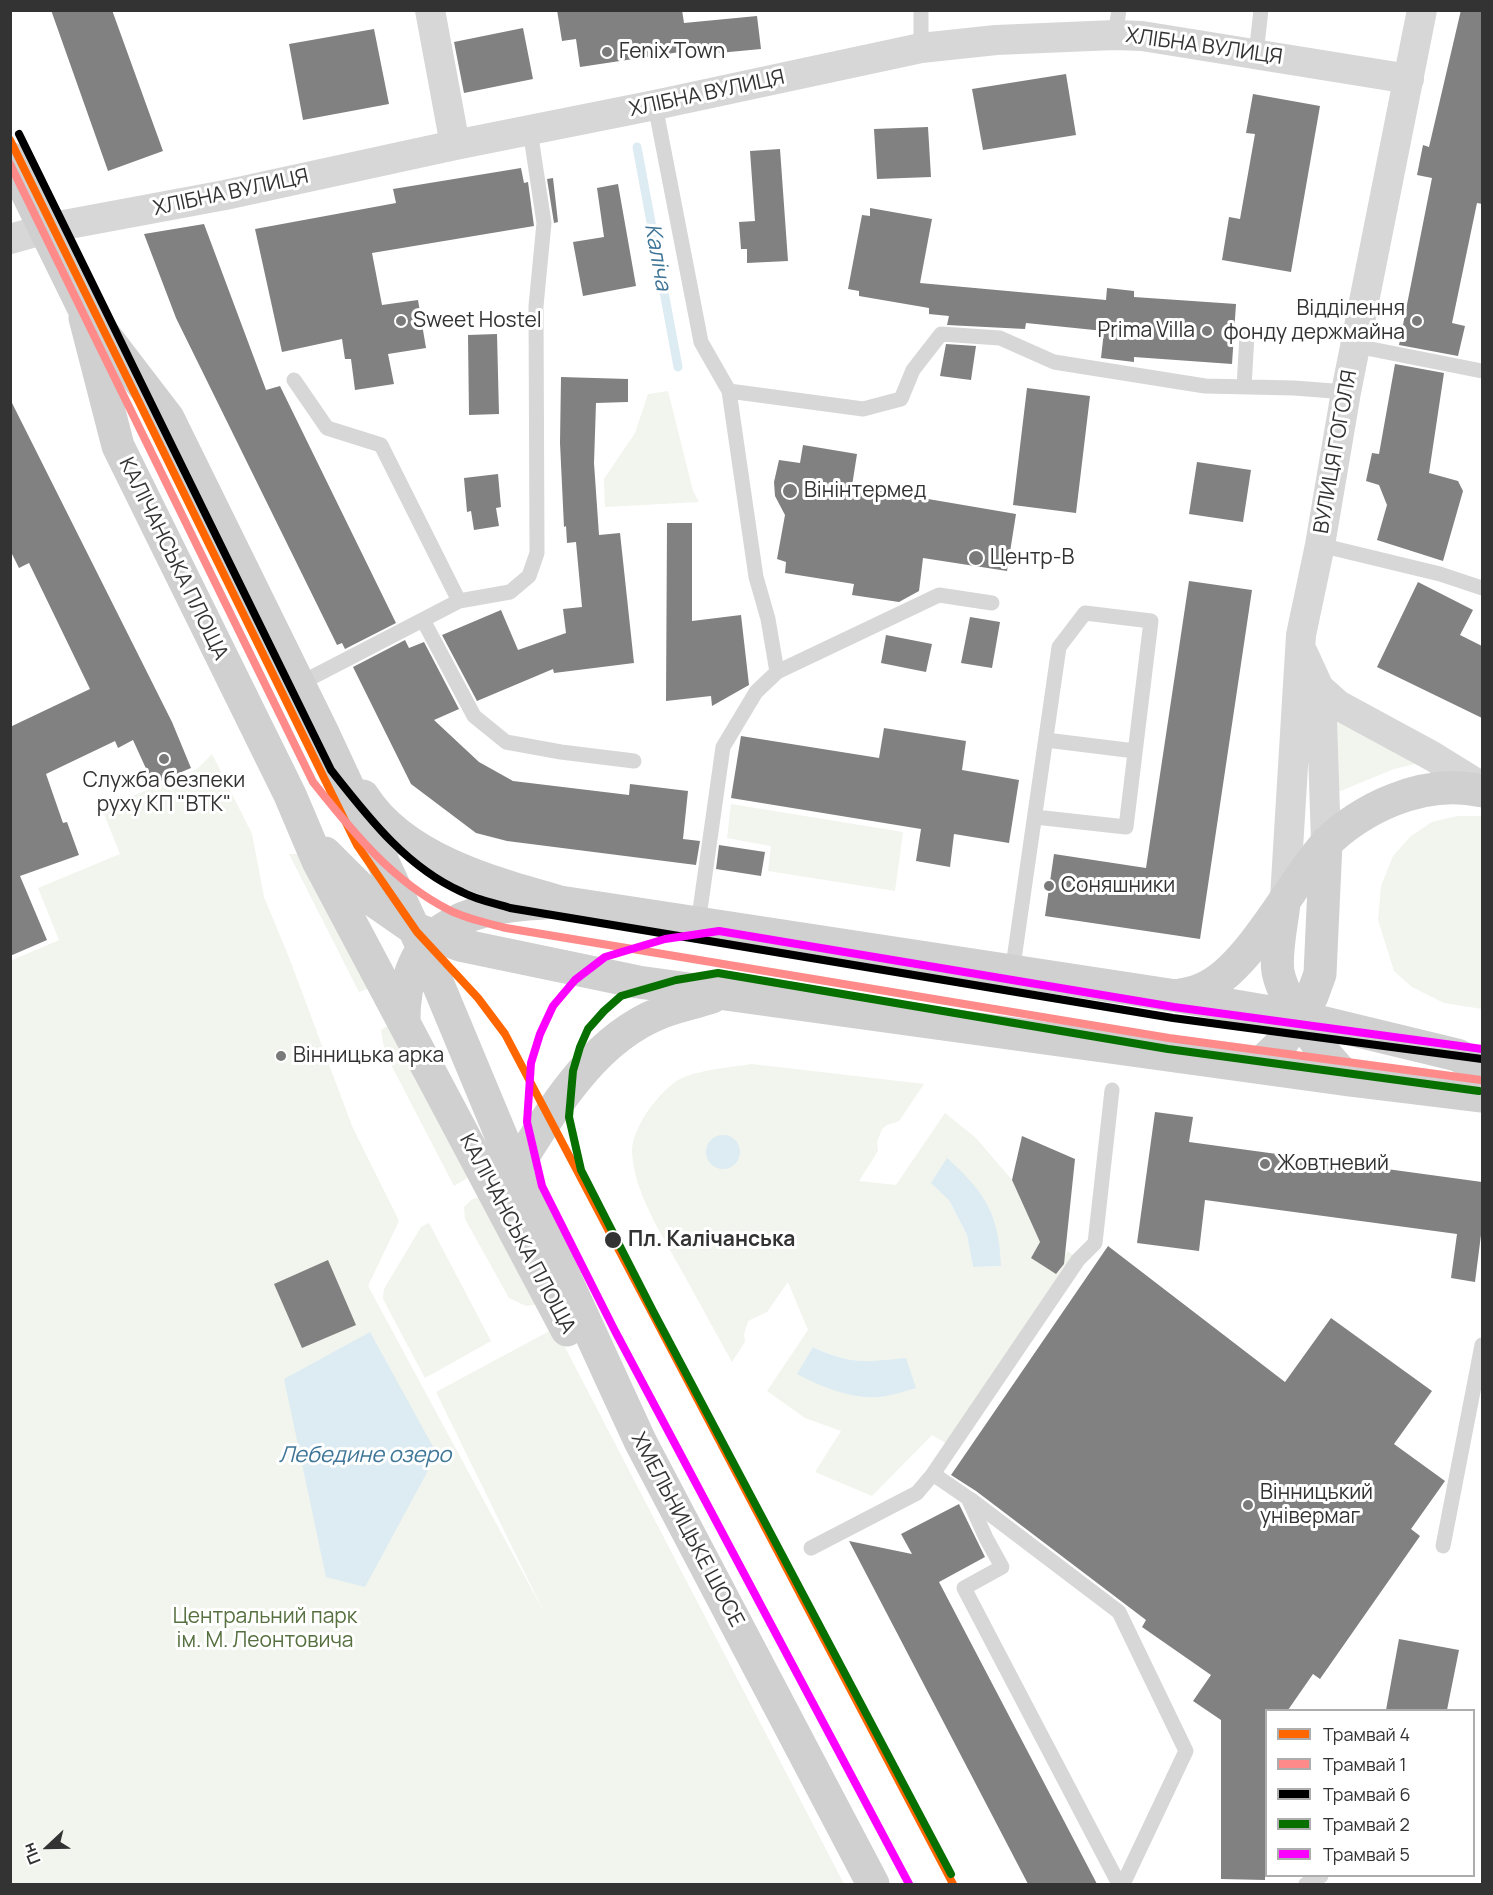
<!DOCTYPE html>
<html>
<head>
<meta charset="utf-8">
<style>
	body { margin:0 }
	#map { position:relative; width:1493px; height:1895px; overflow:hidden; background:#fff; font-family:Manrope,sans-serif }
	canvas { display:block }
	.frame { position:absolute; inset:0; border:12px solid #333; pointer-events:none }
	.legend { position:absolute; left:1265px; top:1709px; width:210px; height:168px; box-sizing:border-box; background:#fff; border:2px solid #adadad; margin:0; padding:8px 10px; list-style:none; font-size:18px; color:#333 }
	.legend li { display:flex; align-items:center; gap:12px; height:30px }
	.legend b { width:30px; border:2px solid #adadad }
	.north { position:absolute; left:18px; top:1817px; width:60px; height:60px; -webkit-text-stroke:4px #fff; paint-order:stroke; rotate:248deg; font-size:16px; font-weight:700; line-height:24px; text-align:center; color:#333 }
	.north::after { content:''; display:block; margin:auto; width:21px; height:27px; background:#333; clip-path:polygon(50% 0,100% 100%,50% 72%,0 100%) }
</style>
</head>
<body>
<div id="map">
<canvas width="1493" height="1895"></canvas>
<div class="frame"></div>
<ul class="legend">
<li><b style="height:8px;background:#f60"></b>Трамвай 4</li>
<li><b style="height:8px;background:#ff8a8a"></b>Трамвай 1</li>
<li><b style="height:8px;background:#000"></b>Трамвай 6</li>
<li><b style="height:8px;background:#077000"></b>Трамвай 2</li>
<li><b style="height:8px;background:#fb00ff"></b>Трамвай 5</li>
</ul>
<div class="north">Пн</div>
</div>
<script>
const context = document.querySelector('canvas').getContext('2d');
context.lineJoin = 'round';
function fillPath(path, color) { context.fillStyle = color; context.fill(path, 'evenodd'); }
function strokePath(path, color, width, dash) { context.strokeStyle = color; context.lineWidth = width; context.lineCap = dash ? 'butt' : 'round'; context.setLineDash(dash || []); context.stroke(path); }
function label(font, color, halo, rows, align = 'center') {
  context.font = font + ' Manrope,sans-serif'; context.lineWidth = 6; context.setLineDash([]); context.textBaseline = 'middle'; context.strokeStyle = halo; context.fillStyle = color; for (const [text, x, y, turn = 0] of rows) {
    context.save(); context.translate(x, y); context.rotate((+turn || 0) * Math.PI / 180); context.textAlign = isNaN(turn) ? turn : align; if (halo) context.strokeText(text, 0, 0); context.fillText(text, 0, 0); context.restore();
  }
}
const green = new Path2D(`
	M668 391 693 491 699 502 605 507 604 479 635 433 648 394Z
	M1333 718 1424 762 1394 769 1333 794Z
	M212 754 252 834 264 897 290 960 352 1126 399 1221 368 1286 544 1612 436 1392 555 1328 844 1884H11L10 961 59 940 38 888 120 854 102 809 197 769Z
	M731 804 903 832 895 891 768 871 771 846 727 838Z
	M1457 816H1482V1009L1444 1003 1412 987 1394 971 1378 920 1381 886 1393 856 1411 836 1432 822Z
	M301 851 372 987 359 992 289 854H297Z
	M392 1023 469 1174 466 1179 454 1186 385 1053 381 1030Z
	M752 1064 924 1084 899 1121 887 1125 882 1129 877 1142 878 1151 859 1181 896 1185 945 1113 976 1138 1012 1180 1040 1242 1031 1258 1051 1271 1068 1251 1078 1260 954 1448 932 1435 872 1496 815 1472 841 1431 805 1418 767 1391 808 1330 788 1282 767 1312 748 1321 744 1334 745 1342 732 1362C714 1330 697 1298 679 1266 660 1231 635 1194 632 1153 631 1128 660 1090 680 1079 697 1070 733 1067 752 1064ZM949 1200 1001 1266 973 1267 967 1235ZM814 1347C838 1359 851 1362 878 1361L798 1373Z
	M482 1196 539 1304 526 1306 509 1298 465 1219 464 1207 471 1200Z
	M429 1223 491 1341 425 1378 383 1299 384 1289 421 1227Z`);
const water = new Path2D(`
	M706 1152a17 17 0 1 1 34 0a17 17 0 1 1-34 0Z
	M947 1158C985 1192 999 1214 1001 1266L973 1267 967 1235 949 1200 931 1183Z
	M370 1332 437 1454 365 1587 326 1577 284 1379Z
	M813 1347C851 1365 865 1362 906 1358L916 1388C905 1391 891 1396 879 1397 850 1399 822 1387 797 1374Z`);
const stream = new Path2D(`
	M637 147 678 367`);
const building = new Path2D(`
	M51 10H112L163 151 108 171Z
	M557 10H682L684 23 757 16 761 49 708 54 707 48 580 67 576 39 562 41Z
	M1461 10H1482V204L1477 203 1452 323 1465 326 1458 356 1399 345 1432 178 1417 175 1423 145 1429 147Z
	M523 28 533 79 464 93 454 42Z
	M374 29 389 104 303 120 289 44Z
	M1066 74 1076 135 983 150 972 89Z
	M1253 94 1320 106 1291 272 1222 260 1229 217 1240 219 1255 134 1246 133Z
	M928 127 931 177 877 179 874 129Z
	M780 149 788 261 747 263V249H741L739 222 755 221 750 151Z
	M521 168 524 183 528 182 534 226 372 253 382 305 418 300 426 348 388 354 394 384 355 390 351 359H345L342 339 282 352 255 229 396 203 393 189Z
	M553 178 558 222 554 223 547 179Z
	M618 184 636 286 583 296 573 242 604 237 597 188Z
	M870 208 932 219 920 283 1106 300 1107 288 1134 291V297L1236 304 1232 364 1134 357V362L1101 358 1104 331 1026 323 1025 329 947 325 949 316 929 314V308L859 296V291L848 289 862 215 870 216Z
	M204 224 266 390 280 386 396 623 345 649 342 643 337 645 176 318 144 234Z
	M497 334 499 414 469 415 468 335Z
	M946 344 976 346 971 380 940 376Z
	M1395 364 1444 373 1429 473 1458 481 1463 491 1443 561 1377 540 1387 505 1379 485 1366 481 1372 453 1379 454Z
	M561 377 628 379V402L596 403 594 463 599 535 620 533 634 663 554 673 553 669 477 701 442 635 501 610 518 650 566 633 563 609 582 607 576 542 567 543 566 526 564 527 560 443Z
	M1027 388 1090 396 1076 513 1013 505Z
	M10 399 172 722 191 768 153 784 133 740 118 748 115 741 46 774 63 823 67 822 79 855 20 876 47 940 10 956V727L90 689 29 563 19 568 10 550Z
	M803 445 857 454 852 486 1016 514 1007 571 923 558 919 591 899 602 852 595 854 584 785 573 786 562 777 559 785 515 775 496 774 482 779 460 800 463Z
	M1197 462 1251 470 1243 522 1189 514Z
	M498 474 501 507 496 508 499 526 474 530 471 511 467 512 464 478Z
	M667 523H692V621L741 615 749 685 712 706 711 696 666 701Z
	M1189 581 1252 590 1200 939 1045 916 1054 854 1146 868Z
	M1418 582 1473 610 1460 635 1482 646V718L1377 667Z
	M970 617 1000 622 992 668 961 663Z
	M886 635 932 644 926 672 881 663Z
	M405 640 409 648 424 642 459 709 434 720 479 762 513 781 629 795 630 784 688 791 683 839 700 841 696 865 507 841 476 833 411 784 353 667Z
	M884 728 966 741 962 770 1019 780 1009 843 954 834 950 867 916 861 921 829 731 798 741 736 879 758Z
	M719 845 765 852 761 876 716 869Z
	M1155 1112 1193 1117 1189 1142 1482 1182V1227L1475 1282 1451 1278 1457 1234 1205 1200 1199 1251 1137 1243Z
	M1022 1136 1075 1159 1064 1264 1056 1274 1031 1258 1040 1242 1012 1180Z
	M1108 1246 1285 1382 1331 1318 1432 1391 1394 1444 1445 1481 1411 1529 1420 1536 1320 1679 1313 1674 1288 1710H1265V1880L1221 1879V1720L1193 1701 1211 1675 1142 1627 1146 1620 976 1491 951 1475Z
	M328 1260 356 1325 302 1348 274 1284Z
	M959 1504 985 1557 939 1582 1097 1884H1028L849 1541 912 1554 901 1534Z
	M1399 1639 1459 1650 1447 1710H1386Z`);
const service = new Path2D(`
	M921 10V48
	M1115 35 1119 10
	M1256 54 1261 10
	M655 105 701 342 729 391 756 577 768 619 777 672 756 692 723 747 698 924
	M1356 346 1482 371
	M294 380 327 428 381 445 459 601
	M1244 387 1247 335
	M729 391 863 409 901 399 913 370 941 334 1000 338 1054 362 1205 386 1294 388 1346 392
	M1320 545 1440 574 1482 588
	M423 620 474 716 506 742 561 752 634 761
	M777 672 939 595 992 603
	M299 684 459 601 510 592 529 576 537 553 536 306 544 223 530 130
	M1046 740 1135 751
	M1012 973 1059 647 1085 613 1151 621 1126 827 1035 817
	M933 1474 968 1498 986 1538 1002 1567 964 1588 1119 1884
	M970 1499 1119 1612 1186 1751 1123 1884
	M1443 1546 1482 1345
	M811 1548 917 1493 933 1474 1078 1260 1095 1243 1112 1090
	M1306 1884 1321 1876`);
const minor = new Path2D(`
	M430 10 455 145
	M10 239 53 227 225 195 455 145 655 105 921 48 996 40 1115 35 1142 36 1409 79
	M1303 653 1319 688 1338 705 1432 756 1482 787
	M1319 688 1322 720 1326 843
	M1285 898 1301 635 1320 545 1346 392 1422 10`);
const secondary = new Path2D(`
	M10 158 83 307 168 418 322 731 423 948 515 1169 640 1441 873 1884
	M85 318 118 446 290 795 318 861 567 1330
	M363 796C403 859 493 883 560 902L1176 996 1300 1017 1457 1055 1482 1067
	M325 853 366 894 377 903 413 928 460 945 638 982 1349 1080 1482 1096
	M1284 903C1282 923 1275 953 1278 972 1285 1006 1324 1055 1349 1080
	M1176 996C1184 994 1194 993 1202 989 1248 971 1291 883 1325 845 1342 826 1370 809 1393 800 1423 788 1451 784 1482 791
	M404 1022C403 929 462 907 544 903
	M1258 1066 1281 1044 1300 1017 1312 996 1320 974 1326 843
	M515 1169C552 1111 592 1040 660 1013 676 1006 695 1003 712 997`);
const tram1 = new Path2D(`
	M10 140 357 845 417 932 478 998 505 1034 953 1884`);
const tram2 = new Path2D(`
	M10 164 313 782C352 831 392 881 449 910 467 919 487 923 506 928L1169 1038 1481 1080`);
const tram3 = new Path2D(`
	M19 134 331 770C368 817 406 867 462 892 477 900 494 903 510 908L1173 1018 1482 1059`);
const tram4 = new Path2D(`
	M951 1874 653 1311 581 1170 569 1117 573 1071 580 1047 588 1029 604 1011 621 996 676 980 718 973 1168 1049 1479 1091`);
const tram5 = new Path2D(`
	M909 1884 615 1331 542 1186 527 1122 531 1063 540 1034 553 1006 575 980 605 957 665 939 719 931 1174 1007 1482 1049`);
const markers = [
	[607,52,6,"#7a7a7a"],
	[401,321,6,"#7a7a7a"],
	[1417,321,6,"#7a7a7a"],
	[1207,331,6,"#7a7a7a"],
	[790,491,8,"#7a7a7a"],
	[976,558,8,"#7a7a7a"],
	[164,759,6,"#7a7a7a"],
	[1049,886,6,"#7a7a7a"],
	[281,1056,6,"#7a7a7a"],
	[1265,1164,6,"#7a7a7a"],
	[613,1240,9,"#333"],
	[1248,1505,6,"#7a7a7a"]
];
const streetNames = [
	["ХЛІБНА ВУЛИЦЯ",1204,47,8],
	["ХЛІБНА ВУЛИЦЯ",707,94,-12],
	["ХЛІБНА ВУЛИЦЯ",231,193,-12],
	["ВУЛИЦЯ ГОГОЛЯ",1336,452,-80],
	["КАЛІЧАНСЬКА ПЛОЩА",173,559,64],
	["КАЛІЧАНСЬКА ПЛОЩА",517,1234,62],
	["ХМЕЛЬНИЦЬКЕ ШОСЕ",687,1530,62]
];
const poiNames = [
	["Fenix Town",619,52],
	["Відділення",1405,309,"right"],
	["фонду держмайна",1405,333,"right"],
	["Sweet Hostel",413,321],
	["Prima Villa",1195,331,"right"],
	["Вінінтермед",804,491],
	["Центр-В",990,558],
	["Служба безпеки",164,781,"center"],
	["руху КП \"ВТК\"",164,805,"center"],
	["Соняшники",1061,886],
	["Вінницька арка",293,1056],
	["Жовтневий",1277,1164],
	["Вінницький",1260,1493],
	["універмаг",1260,1517]
];
const stopNames = [
	["Пл. Калічанська",628,1240]
];
const parkNames = [
	["Центральний парк",265,1617],
	["ім. М. Леонтовича",265,1641]
];
const waterNames = [
	["Каліча",657,257,80],
	["Лебедине озеро",365,1456]
];
fillPath(green, '#f1f5ed');
fillPath(water, '#ddebf3');
strokePath(stream, '#ddebf3', 9);
fillPath(building, '#818181');
strokePath(service, '#d7d7d7', 15);
strokePath(minor, '#d7d7d7', 30);
strokePath(secondary, '#d0d0d0', 33);
strokePath(tram1, '#f60', 8);
strokePath(tram2, '#ff8a8a', 8);
strokePath(tram3, '#000', 8);
strokePath(tram4, '#077000', 8);
strokePath(tram5, '#fb00ff', 8);
for (const [x, y, r, color] of markers) { const dot = new Path2D(); dot.arc(x, y, r, 0, 2 * Math.PI); context.fillStyle = color; context.fill(dot); strokePath(dot, '#fff', 2); }
label('21px', '#333', '#fff', streetNames);
label('21px', '#333', '#fff', poiNames, 'left');
label('bold 21px', '#333', '#fff', stopNames, 'left');
label('21px', '#56703f', '#fff', parkNames);
label('italic 22px', '#3f7597', '#fff', waterNames);
</script>
</body>
</html>
